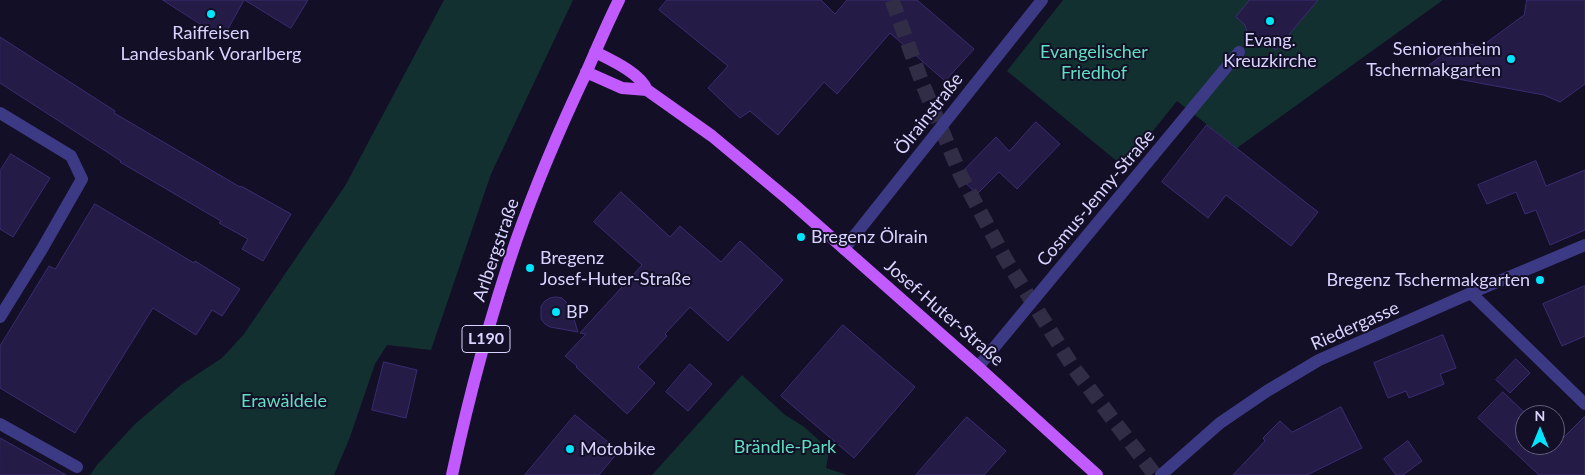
<!DOCTYPE html>
<html>
<head>
<meta charset="utf-8">
<style>
	body { margin:0 }
	#map { position:relative; width:1585px; height:475px; overflow:hidden; background:#130f26; font-family:Lato,sans-serif }
	canvas { display:block }
	.north { position:absolute; left:1515px; top:405px; width:50px; height:50px; box-sizing:border-box; background:#130f26; border:1px solid #625e7d; border-radius:50%; rotate:0deg; font-size:14px; font-weight:700; line-height:20px; text-align:center; color:#d9d4ff }
	.north::after { content:''; display:block; margin:auto; width:18px; height:22px; background:#00e5ff; clip-path:polygon(50% 0,100% 100%,50% 72%,0 100%) }
</style>
</head>
<body>
<div id="map">
<canvas width="1585" height="475"></canvas>
<div class="north">N</div>
</div>
<script>
const context = document.querySelector('canvas').getContext('2d');
context.lineJoin = 'round';
function fillPath(path, color) { context.fillStyle = color; context.fill(path, 'evenodd'); }
function strokePath(path, color, width, dash) { context.strokeStyle = color; context.lineWidth = width; context.lineCap = dash ? 'butt' : 'round'; context.setLineDash(dash || []); context.stroke(path); }
function label(font, color, halo, rows, align = 'center') {
  context.font = font + ' Lato,sans-serif'; context.lineWidth = 4; context.setLineDash([]); context.textBaseline = 'middle'; context.strokeStyle = halo; context.fillStyle = color; for (const [text, x, y, turn = 0] of rows) {
    context.save(); context.translate(x, y); context.rotate((+turn || 0) * Math.PI / 180); context.textAlign = isNaN(turn) ? turn : align; if (halo) context.strokeText(text, 0, 0); context.fillText(text, 0, 0); context.restore();
  }
}
const green = new Path2D(`
	M444 0H573L491 174 431 350 387 345 375 364 350 437 334 475H90L97 465 135 424 181 385 222 358 244 334 345 186Z
	M1063 0H1443L1237 148 1177 101 1124 167 1007 71Z
	M742 375 785 415 803 426 820 441 829 452 826 468 847 475H652Z`);
const building = new Path2D(`
	M163 0H244L223 38Z
	M245 0H308L291 28Z
	M667 0H821L835 14 847 0H917L974 49 945 81 890 33 837 94 824 82 778 135 750 111 740 118 708 88 728 66 659 10Z
	M1250 0H1318L1276 50 1263 40 1255 39 1247 32 1245 25 1236 17Z
	M1527 0H1585V84L1560 102 1544 95 1420 72 1458 43 1482 46 1524 15Z
	M0 37 115 111 114 113 240 187 241 186 291 214 263 261 242 249 248 239 219 223 221 221 120 162 121 161 0 83Z
	M1036 122 1060 144 1017 189 999 172 977 194 958 176 996 137 1009 151Z
	M1207 125 1318 212 1291 246 1226 195 1208 218 1162 182Z
	M11 154 50 178 13 237 0 229V171Z
	M1536 161 1546 186 1585 170V230L1550 245 1536 210 1525 214 1516 192 1487 204 1478 185Z
	M621 192 670 237 680 226 721 262 740 241 783 280 728 341 690 307 665 334 667 336 638 367 655 383 627 414 576 367 577 366 565 356 586 334 580 333 642 265 594 222Z
	M95 204 194 263 195 261 240 289 222 316 212 310 196 335 153 308 75 433 0 388V346L49 266 55 269Z
	M1585 286V336L1562 346 1543 304Z
	M556 297 562 298 570 306 578 332 550 327 545 324 541 319V306L545 301 550 298Z
	M843 325 915 387 854 458 781 396Z
	M1443 335 1456 368 1440 374 1444 384 1409 398 1406 391 1388 398 1374 363Z
	M1516 359 1530 373 1510 393 1496 380Z
	M384 362 417 370 406 418 372 410Z
	M690 364 712 384 688 411 666 392Z
	M1503 392 1527 415H1525V445H1555V442L1557 444 1585 416V475H1539L1478 418Z
	M1341 407 1362 448 1307 475H1233L1265 441 1263 438 1280 421 1292 432Z
	M575 415 619 451 599 475H525Z
	M967 417 1006 451 984 475H916Z
	M0 438 66 475H0Z
	M1408 441 1422 461 1403 475H1396L1384 459Z`);
const highwayTunnel = new Path2D(`
	M892 0 923 85 961 176 1006 260 1073 367 1155 475`);
const minor = new Path2D(`
	M0 113 71 156 82 179 42 249 0 317
	M844 249 1042 0
	M1471 293 1585 404
	M978 367 1239 52
	M0 424 77 467
	M1161 475 1220 423 1267 391 1319 360 1471 293 1585 245`);
const major = new Path2D(`
	M595 52C611 60 640 73 647 90L712 136 790 201 978 367 1097 475
	M586 72 622 88 647 90
	M452 475C469 396 490 317 516 241 536 184 560 128 586 73 597 48 607 24 619 0`);
const markers = [
	[211,14,5,"#00e5ff"],
	[1270,21,5,"#00e5ff"],
	[1511,59,5,"#00e5ff"],
	[801,237,5,"#00e5ff"],
	[530,268,5,"#00e5ff"],
	[1540,280,5,"#00e5ff"],
	[556,312,5,"#00e5ff"],
	[570,449,5,"#00e5ff"]
];
const shields = [
	[486,339,48]
];
const shieldNames = [
	["L190",486,339]
];
const poiNames = [
	["Raiffeisen",211,33,"center"],
	["Landesbank Vorarlberg",211,54,"center"],
	["Evang.",1270,40,"center"],
	["Kreuzkirche",1270,61,"center"],
	["Seniorenheim",1501,49,"right"],
	["Tschermakgarten",1501,70,"right"],
	["Bregenz Ölrain",811,237],
	["Bregenz",540,258],
	["Josef-Huter-Straße",540,279],
	["Bregenz Tschermakgarten",1530,280,"right"],
	["BP",566,312],
	["Motobike",580,449]
];
const parkNames = [
	["Evangelischer",1094,52],
	["Friedhof",1094,73],
	["Erawäldele",284,401],
	["Brändle-Park",785,447]
];
const streetNames = [
	["Ölrainstraße",929,114,-52],
	["Cosmus-Jenny-Straße",1096,198,-50],
	["Arlbergstraße",496,250,-71],
	["Josef-Huter-Straße",944,313,41],
	["Riedergasse",1355,326,-24]
];
fillPath(green, '#12302f');
fillPath(building, '#241b47');
strokePath(building, '#3b2d73', 1);
strokePath(highwayTunnel, '#312d47', 15, [15, 8]);
strokePath(minor, '#3d3a85', 12);
strokePath(major, '#c25bff', 12);
for (const [x, y, r, color] of markers) { const dot = new Path2D(); dot.arc(x, y, r, 0, 2 * Math.PI); context.fillStyle = color; context.fill(dot); strokePath(dot, '#130f26', 2); }
for (const [x, y, w] of shields) { const box = new Path2D(); box.roundRect(x - w / 2, y - 13.5, w, 27, 4); context.fillStyle = '#130f26'; context.fill(box); strokePath(box, '#d9d4ff', 1); }
label('bold 16px', '#d9d4ff', null, shieldNames);
label('18px', '#d9d4ff', '#130f26', poiNames, 'left');
label('18px', '#5fe0c0', '#130f26', parkNames);
label('18px', '#d9d4ff', '#130f26', streetNames);
</script>
</body>
</html>
